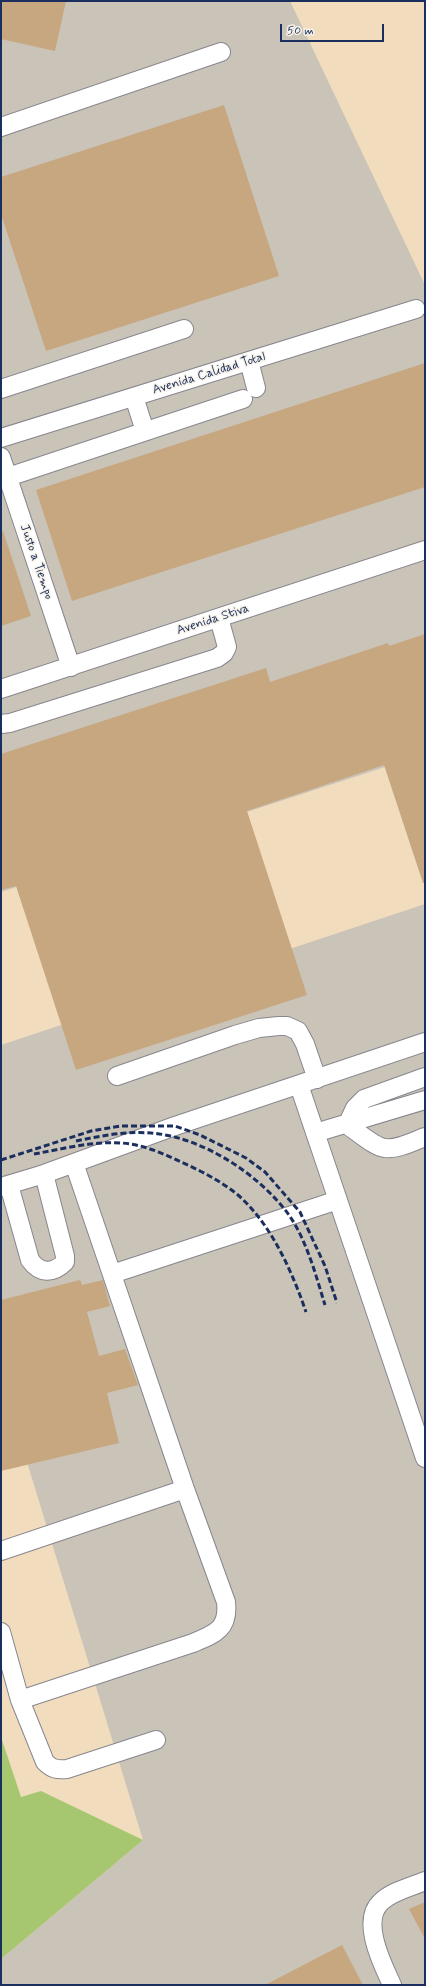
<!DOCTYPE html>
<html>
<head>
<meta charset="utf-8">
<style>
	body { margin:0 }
	#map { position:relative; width:426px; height:1986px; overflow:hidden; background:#f1ddbd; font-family:Mynerve,sans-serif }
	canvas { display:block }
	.frame { position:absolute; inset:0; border:2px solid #1b2f5e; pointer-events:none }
	.scale { position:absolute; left:280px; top:24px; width:104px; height:18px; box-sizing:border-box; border:2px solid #1b2f5e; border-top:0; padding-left:5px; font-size:12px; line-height:14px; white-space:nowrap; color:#1b2f5e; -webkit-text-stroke:3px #f7f3e8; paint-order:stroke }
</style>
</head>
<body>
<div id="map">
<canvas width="426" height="1986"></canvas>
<div class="frame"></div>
<div class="scale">50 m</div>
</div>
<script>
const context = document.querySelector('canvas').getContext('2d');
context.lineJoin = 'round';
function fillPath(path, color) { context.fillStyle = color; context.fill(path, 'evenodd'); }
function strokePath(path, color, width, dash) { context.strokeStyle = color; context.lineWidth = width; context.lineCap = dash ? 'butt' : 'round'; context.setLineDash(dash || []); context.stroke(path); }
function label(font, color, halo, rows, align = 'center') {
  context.font = font + ' Mynerve,sans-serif'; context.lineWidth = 3; context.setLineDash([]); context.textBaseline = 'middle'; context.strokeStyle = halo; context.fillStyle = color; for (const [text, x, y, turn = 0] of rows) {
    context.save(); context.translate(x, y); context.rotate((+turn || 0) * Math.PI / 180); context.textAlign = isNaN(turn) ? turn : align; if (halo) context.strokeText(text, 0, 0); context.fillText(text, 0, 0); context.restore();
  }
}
const industrial = new Path2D(`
	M1 1H290L425 285V754L1 892Z
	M425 904V1985H1V1959L143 1840 11 1410 1 1413V1045Z`);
const green = new Path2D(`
	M1 1737 21 1797 41 1791 143 1840 1 1959Z`);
const building = new Path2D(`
	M1 1H66L55 51 1 39Z
	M224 105 279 276 46 351 1 214V177Z
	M425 363V487L72 601 36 490Z
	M3 531 31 616 1 626V532Z
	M425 634V883H423L384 765 247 811 307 995 76 1070 16 886 1 890V754L266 668 270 682 388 643 389 646Z
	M80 1280 82 1285 103 1280 110 1306 87 1312 99 1356 125 1349 138 1385 107 1393 119 1443 1 1471V1300Z
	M425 1902V1939L409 1909Z
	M342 1945 363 1985H265Z`);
const minor = new Path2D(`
	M1 127 221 52
	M249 361 256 388
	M1 389 184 329
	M134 397 145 431
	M1 438 416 309
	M1 457 71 667
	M8 477 243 399
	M1 689 425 550
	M1 724 10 723 217 658 224 653 227 647 219 618
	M117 1076 235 1035 259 1028 279 1026H287L298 1031 305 1044 317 1079
	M425 1077 364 1099 355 1108 347 1125C357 1131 374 1147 385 1148 397 1150 414 1141 425 1137
	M299 1085 425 1458
	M315 1133 425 1100
	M9 1185 30 1260C40 1274 53 1274 65 1262V1256L44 1174
	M1 1187 44 1174 175 1126 425 1042
	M112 1274 338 1200
	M1 1551 185 1489
	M1 1632 20 1700 45 1762C52 1769 57 1770 67 1769L156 1740
	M20 1700 193 1643C215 1634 229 1629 226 1602L185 1489 74 1163
	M392 1985C383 1965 360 1921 381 1902 392 1891 411 1887 425 1881`);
const rail = new Path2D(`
	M76 1141C100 1136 126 1131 151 1133 202 1137 259 1174 289 1215 307 1241 316 1276 325 1305
	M34 1154C62 1149 92 1141 121 1143 142 1144 162 1153 181 1162 201 1171 221 1181 238 1195 271 1224 292 1271 306 1312
	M1 1160 91 1131 121 1126H175L200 1135 246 1158 265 1172 300 1212 325 1266 337 1303`);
const streetNames = [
	["Avenida Calidad Total",209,374,-17],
	["Justo a Tiempo",36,562,71],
	["Avenida Stiva",213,620,-18]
];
fillPath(industrial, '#cac3b8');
fillPath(green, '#a6c76f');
fillPath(building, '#c7a77f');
strokePath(minor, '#86868e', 20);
strokePath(minor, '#fff', 18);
strokePath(rail, '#1b2f5e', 3, [6, 3]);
label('13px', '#1b2f5e', '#f7f3e8', streetNames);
</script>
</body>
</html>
